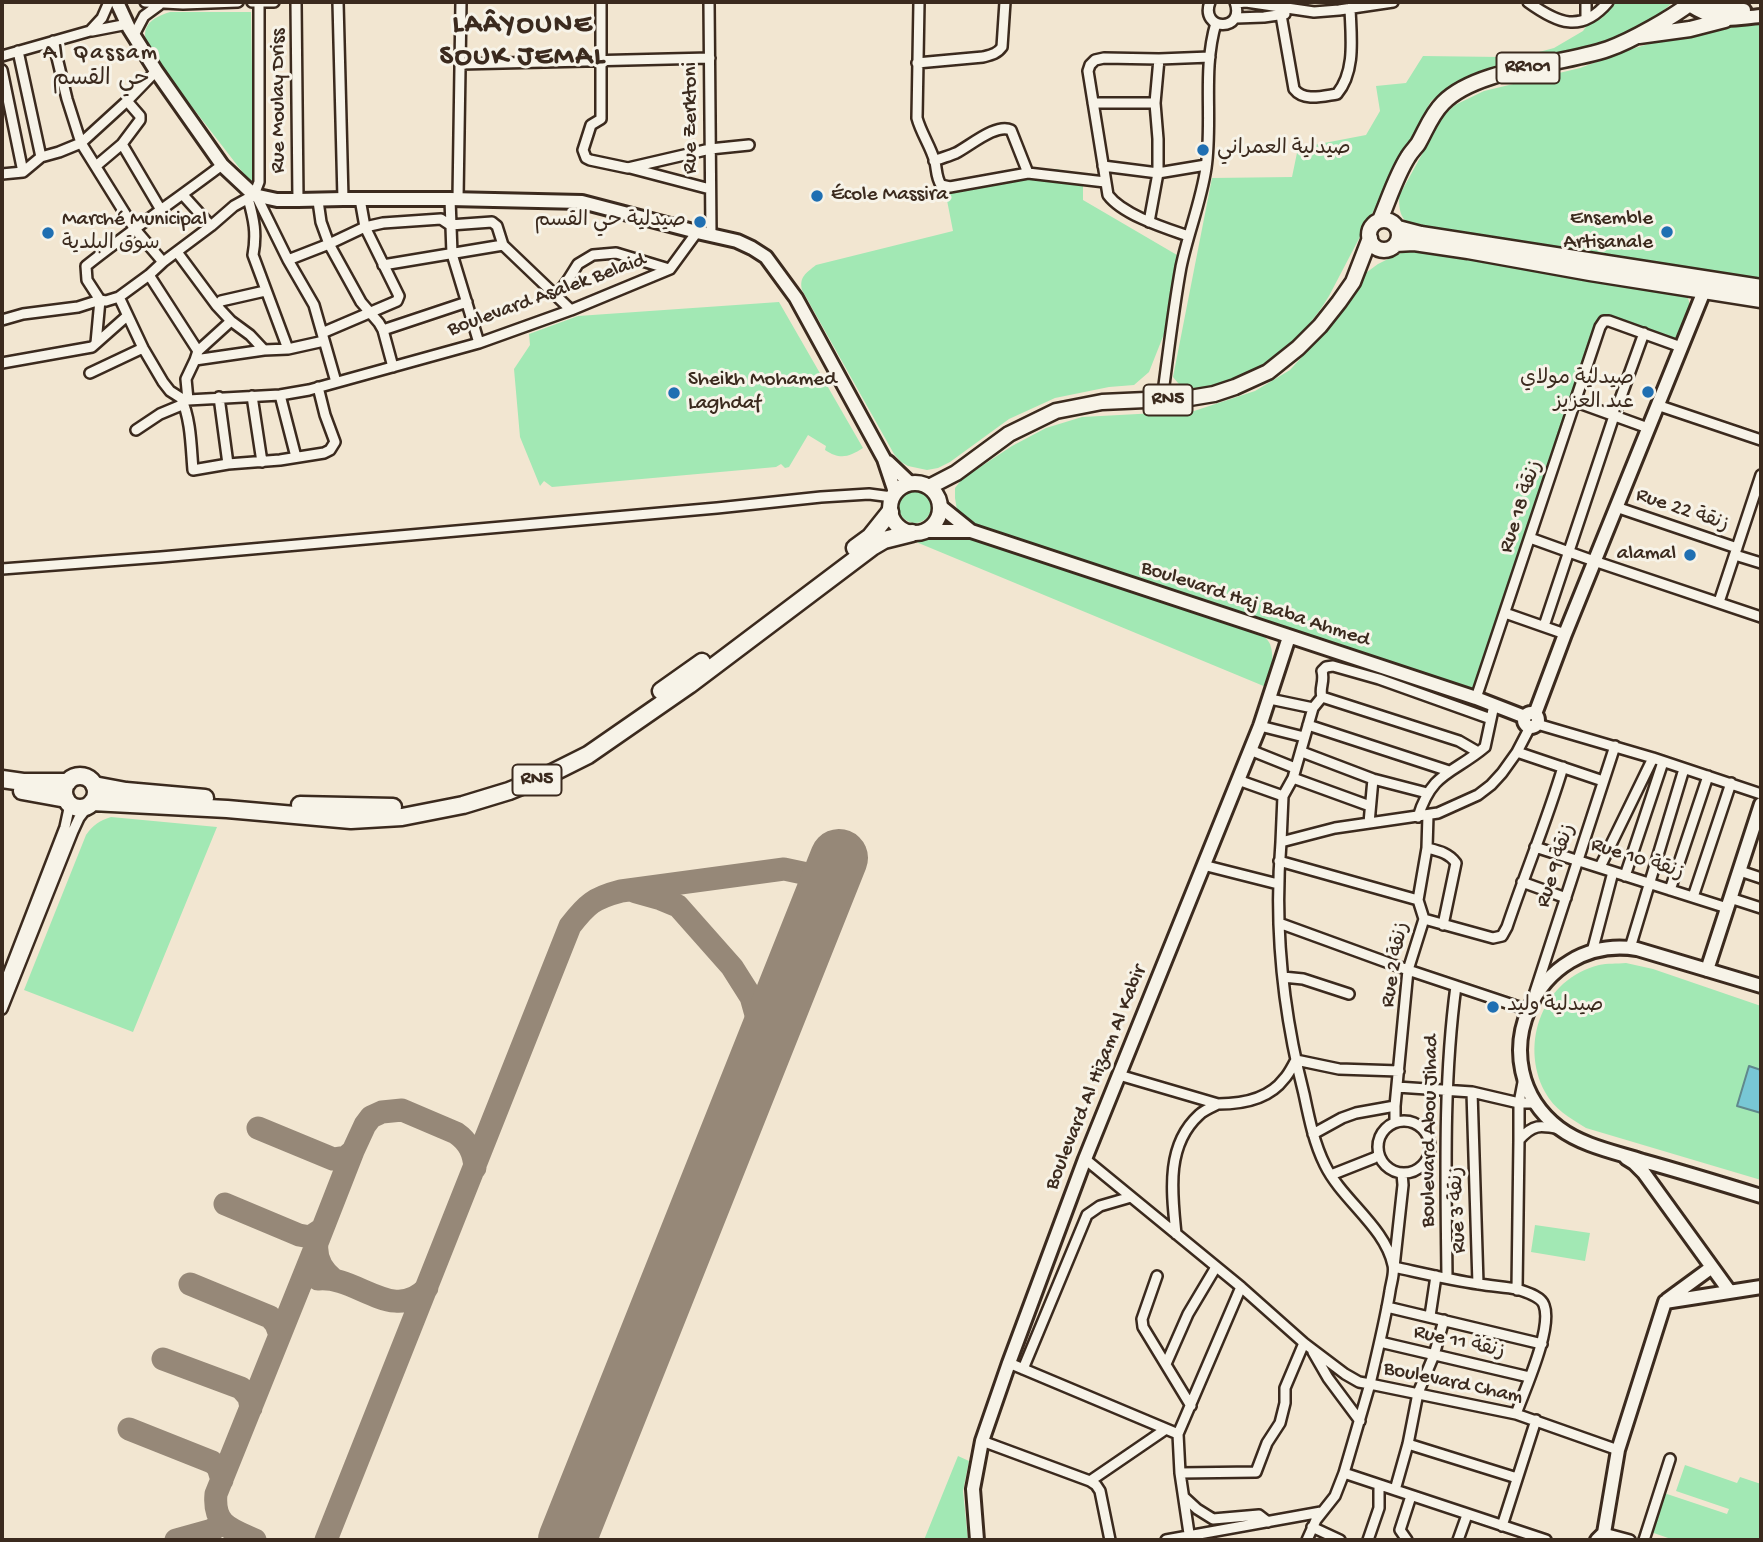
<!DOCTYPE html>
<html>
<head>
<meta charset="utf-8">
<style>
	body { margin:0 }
	#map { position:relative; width:1763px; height:1542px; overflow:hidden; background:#f2e6d1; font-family:"Gochi Hand",sans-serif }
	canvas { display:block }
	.frame { position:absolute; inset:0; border:4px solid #3b2a1e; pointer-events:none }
</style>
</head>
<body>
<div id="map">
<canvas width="1763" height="1542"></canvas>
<div class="frame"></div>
</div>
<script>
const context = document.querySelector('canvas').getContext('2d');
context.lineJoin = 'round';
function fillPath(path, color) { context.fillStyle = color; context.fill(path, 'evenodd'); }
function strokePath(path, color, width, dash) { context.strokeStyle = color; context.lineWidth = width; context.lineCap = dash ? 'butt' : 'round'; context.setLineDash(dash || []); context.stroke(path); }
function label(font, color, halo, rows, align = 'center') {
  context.font = font + ' "Gochi Hand","Playpen Sans Arabic",sans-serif'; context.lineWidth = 6; context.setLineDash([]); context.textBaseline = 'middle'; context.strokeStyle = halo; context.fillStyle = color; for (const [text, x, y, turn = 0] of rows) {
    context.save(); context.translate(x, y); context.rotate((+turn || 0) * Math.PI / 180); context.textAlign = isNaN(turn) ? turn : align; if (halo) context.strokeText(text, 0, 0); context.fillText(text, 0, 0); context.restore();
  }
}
const green = new Path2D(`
	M1616 2H1673C1655 20 1629 32 1604 41L1461 80 1431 101 1329 296C1303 339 1265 372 1216 385 1198 391 1186 395 1173 377L1212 178 1292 177 1298 148 1366 135 1380 111 1376 86 1406 83 1423 56 1501 57 1528 55 1554 48 1583 31 1589 22 1602 18Z
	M170 12H251L254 187 152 55C139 32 144 20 170 12Z
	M1761 19V285L1421 230C1402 222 1399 216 1399 196L1443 116 1455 105 1484 91 1580 68 1635 48 1686 33Z
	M1057 169 1083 178V200L1177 255 1164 334 1149 372 1134 385 1109 387 1055 398 1009 419 950 462 938 468 927 470 908 466 901 462 894 454 802 290C799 277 806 273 816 265L953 231 945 190 1023 171Z
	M1414 250 1435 252 1683 292C1685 295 1689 298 1689 302 1692 313 1680 330 1675 340L1635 331 1599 316 1476 689 1263 622 997 533 963 519 957 510 955 498V488L962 479 1012 446 1046 428 1082 417 1194 411 1255 391 1290 370 1319 338 1363 275 1378 264 1398 254Z
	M779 302 863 448C849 457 840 460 825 450L826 446 808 435 789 467 785 468 781 464 776 467 552 487 544 481 540 486 520 437 514 369 530 345 529 334 578 316Z
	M899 507a16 16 0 1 1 32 0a16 16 0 1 1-32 0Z
	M936 535H962L1258 631C1262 635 1268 639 1270 644 1275 658 1271 674 1266 687L904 537Z
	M111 817 217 827 133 1032 24 990 86 835C93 825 99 821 111 817Z
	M1626 963 1653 969 1761 1006V1180L1586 1128C1570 1118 1554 1109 1545 1092 1519 1043 1543 979 1599 965 1607 963 1617 964 1626 963Z
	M1535 1225 1590 1233 1585 1261 1531 1252Z
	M958 1456 969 1461 963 1491 968 1540H924Z
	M1685 1465 1737 1483 1740 1477 1761 1484V1540H1674L1648 1531 1661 1492 1727 1514 1729 1509 1676 1491Z`);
const water = new Path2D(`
	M1749 1066 1761 1070V1113L1737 1106Z`);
const taxiway = new Path2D(`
	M636 892 661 899 678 906 732 967 751 997 758 1022 761 1039 755 1068
	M258 1128 333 1159 346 1157 353 1151
	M225 1204 299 1235 310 1237 322 1229
	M318 1279C357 1275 393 1324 427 1288
	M333 1279C322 1270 315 1259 317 1243L353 1151 365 1125 371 1117 382 1112 402 1110 456 1133C469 1142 474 1153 475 1168
	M190 1284 270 1317 276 1324 280 1335
	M163 1359 241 1388 249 1397 251 1408
	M129 1429 212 1462 218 1467 222 1480
	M176 1540 212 1530 222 1523
	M255 1540C230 1529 213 1525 216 1494L317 1243
	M326 1540 570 926C587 904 594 898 621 891L784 869 831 879`);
const runway = new Path2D(`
	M567 1540 839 858`);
const street = new Path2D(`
	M145 2 183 4 238 2
	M252 2H274
	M296 2 298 200
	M338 2 343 199
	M601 2V119L591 125 583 150 586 158 590 160 628 168 710 149 749 145
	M709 2 711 234
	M919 2 917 118C921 133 931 147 935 162 937 171 936 177 941 185L950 187 1028 173
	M1210 2C1199 31 1246 33 1235 2
	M1528 2C1557 23 1581 34 1608 2
	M1236 3 1246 2 1314 12 1339 10 1393 2
	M1281 15 1294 89C1304 102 1323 96 1337 94 1356 71 1351 37 1350 8
	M1236 18 1264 17 1285 14
	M1586 19V2
	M92 31 128 24
	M134 35 144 16 159 5
	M53 41 67 99 81 143 134 228 163 262
	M18 51 41 157
	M2 56 90 31 102 18 109 2
	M917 63 983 57C991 55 997 54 1002 47L1005 2
	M461 64 710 58
	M2 70 23 172
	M127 101 140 116V120L122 144 161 210
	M1093 103H1155
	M934 161C941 158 949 156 956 153 970 146 996 123 1011 130L1028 173 1105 182
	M96 166 122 144
	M1103 166 1158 173 1206 165
	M630 168 710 189
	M2 174 23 172 41 157 59 152 81 143 127 101 156 71
	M183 195 211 226
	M256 195 288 260 314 305 336 382
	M248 198C254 220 257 233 253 255L288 349
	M450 199 452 254 479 343
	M458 199 461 2
	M318 201 321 222 329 244 361 302 379 323 383 330 393 367
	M1149 222 1158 173V139L1155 103 1159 59
	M1188 236C1165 228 1123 215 1108 195L1088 71 1090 65 1095 60 1104 58 1159 59 1210 57
	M177 252 217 306
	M288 260 329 244 365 227 383 223 441 219 450 225 492 222 497 226 503 245 571 310
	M383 265 503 245
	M149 275 198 351 195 360 186 379 188 400
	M265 291 221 301 217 306 231 321 250 335 264 350 288 349 324 341
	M557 295 568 280 578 264 593 255 616 253 669 269
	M119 297 143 348 163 382 170 391 181 398 188 400 280 395 309 390 479 343 571 310 670 269 697 232
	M2 320 23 314 78 307 100 300 106 301 119 297 149 275 163 262 211 226 234 206 254 195 259 182V3
	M383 330 467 302
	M322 333 397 301 399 296 365 227 360 199
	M96 343 100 300 87 280 86 266C130 231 177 199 222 165
	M198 351 231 321
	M195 360 264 350
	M2 363 92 347 127 316
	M90 373 143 348
	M280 395 296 457
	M252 396 262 462
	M219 397 228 464
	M181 398C191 419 191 447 193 470L228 464 280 460 324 453 330 450 335 442 325 415 318 387
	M1162 400C1168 356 1173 311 1181 267 1188 233 1201 202 1206 168 1213 120 1202 70 1216 23
	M1576 402 1648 428
	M1657 405 1761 440
	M136 430 160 414 184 404
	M1616 507 1737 548
	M1530 538 1594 561 1761 617
	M1735 555 1761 563
	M2 569 161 557 717 508 821 497 869 494 892 497
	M1719 602 1761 475
	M1505 613 1565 634
	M1544 626 1614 416 1644 333
	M1322 697 1459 741 1478 752
	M1476 698 1600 327 1604 321H1609L1681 347
	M1270 699 1313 708
	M1537 724 1653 758 1761 794
	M1308 725 1449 771
	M1260 726 1304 737
	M1250 750 1295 768
	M1302 752 1373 779 1427 793
	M1517 752 1603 781
	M1293 778 1370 806
	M1238 780 1283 796 1281 842
	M1283 796 1293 778 1313 708 1322 697C1319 688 1325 682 1322 671L1326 667 1333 666 1379 679 1491 719
	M1418 817C1432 771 1453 774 1485 747L1494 705
	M1369 823 1373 779
	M1535 847 1727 908
	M1427 848C1439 851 1449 853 1456 863L1443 925
	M1279 861 1418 900
	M1203 865 1278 884
	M1600 867 1653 758
	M1740 871 1761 878
	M1625 876 1663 762
	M1522 882 1566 898
	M1670 890 1708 776
	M1693 897 1731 783
	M1730 898 1761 908
	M1424 919 1493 938 1502 936 1507 927C1525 873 1547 821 1563 767
	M1279 923 1408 970 1528 1010
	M1630 948 1684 769
	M1592 952 1613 872
	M1283 977 1303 979 1349 994
	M2 990 65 827 70 804
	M1535 992 1615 746
	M2 1009 73 831 79 818 89 805
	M1119 1075 1218 1104C1241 1104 1269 1099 1284 1079 1289 1074 1292 1067 1296 1060L1339 1069 1399 1071
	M1524 1077 1519 1103V1140C1533 1124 1540 1125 1560 1129
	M1397 1087 1472 1092 1519 1103H1535
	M1472 1092 1478 1284
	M1378 1147a26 26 0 1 1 52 0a26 26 0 1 1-52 0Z
	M1395 1122V1106L1408 970 1424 919 1418 900 1427 848 1428 815
	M1313 1134 1342 1118 1356 1113 1395 1106
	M1085 1159 1241 1287 1304 1343 1345 1374 1359 1382 1370 1384C1377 1353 1385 1322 1390 1291 1391 1283 1395 1273 1393 1265 1385 1227 1342 1200 1325 1165 1314 1143 1309 1118 1304 1094 1283 1012 1274 926 1281 842L1335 828 1438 813 1478 795 1491 785 1502 773 1517 752 1530 727
	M1402 1173 1403 1185 1394 1267C1422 1273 1451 1280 1479 1284 1491 1286 1505 1287 1517 1289 1525 1292 1541 1296 1544 1305 1553 1328 1525 1389 1516 1414
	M1331 1175 1374 1158 1379 1155
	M1176 1234C1172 1194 1165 1146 1199 1115 1204 1110 1212 1107 1218 1104
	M1157 1276 1142 1319 1143 1327 1191 1406
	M1447 1278C1446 1180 1443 1082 1456 986
	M1517 1290 1519 1140
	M1387 1307 1542 1344
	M1430 1316 1436 1276
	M1380 1342 1529 1377
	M1313 1352 1328 1378 1360 1421
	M1009 1363 1178 1434
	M1166 1364 1188 1314 1216 1267
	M1023 1369 1087 1215 1100 1206 1131 1197
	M982 1441 1090 1481 1096 1485 1100 1491 1110 1540
	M1408 1444 1517 1478
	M1180 1473 1256 1472 1267 1443 1280 1423 1285 1403V1388L1304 1343
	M1090 1481 1166 1429
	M1395 1490 1408 1444 1418 1393 1434 1355 1444 1320
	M1184 1497 1197 1509 1213 1519 1259 1515 1268 1522
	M1502 1526 1536 1420
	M1312 1527 1340 1540
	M1604 1533 1630 1540
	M1166 1540 1321 1512
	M1190 1540 1180 1473 1178 1434 1241 1287
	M1307 1540 1316 1520 1335 1496 1344 1473
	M1368 1540 1379 1508V1485
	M1407 1540 1400 1530 1411 1496
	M1458 1540 1467 1515
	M1546 1540 1344 1473 1370 1384 1516 1414 1618 1450
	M1644 1540 1670 1459`);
const secondary = new Path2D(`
	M117 2 129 28 156 71 222 165 254 195 277 200H298L343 199H450L582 202 697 232 737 241 752 248 766 257 796 298 884 459 895 492
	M1705 2 1722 10H1744
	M1689 5C1720 24 1726 19 1761 16
	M888 462 910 483
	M940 506 971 531
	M925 531H971L1476 698 1525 717
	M1524 720a7 7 0 1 1 14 0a7 7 0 1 1-14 0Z
	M1535 714 1565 634 1704 291
	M1707 970 1761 804
	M1761 986 1637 949C1535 933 1477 1065 1559 1128 1583 1146 1615 1152 1643 1161 1683 1172 1722 1184 1761 1196
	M1626 1158 1634 1163 1644 1173 1730 1292
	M1667 1300 1712 1267
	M977 1540 973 1489 982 1441 1009 1363 1085 1159 1260 726 1289 637
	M1597 1540 1604 1533 1618 1450 1665 1302 1761 1287`);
const primary = new Path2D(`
	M1639 36 1690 29 1725 20
	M1380 220C1389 199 1396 176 1408 157 1411 152 1415 148 1418 144 1426 130 1431 115 1443 103 1477 68 1562 65 1608 49 1631 41 1673 17 1692 2
	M1369 235a15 15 0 1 1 30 0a15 15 0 1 1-30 0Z
	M1398 228 1421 234 1761 287
	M1396 244 1414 243 1468 251 1590 273 1761 300
	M890 508a25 25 0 1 1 50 0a25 25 0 1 1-50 0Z
	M929 487 956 473 1009 434 1056 411 1102 402 1190 398 1214 394 1235 387 1268 372 1298 348 1320 326 1339 302 1353 282 1370 238`);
const highway = new Path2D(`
	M855 548 870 537 890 512
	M661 691 702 662
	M64 792a16 16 0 1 1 32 0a16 16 0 1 1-32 0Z
	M2 779 23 782H68
	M94 785 126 791 205 798
	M22 791 66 799
	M92 802 227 809 351 820 402 817 463 805 509 791 546 776 588 755 689 685 872 547 884 540 912 533
	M300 805 393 807`);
const markers = [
	[1203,150,7,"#1f6fb2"],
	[817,196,7,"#1f6fb2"],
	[700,222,7,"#1f6fb2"],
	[1667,232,7,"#1f6fb2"],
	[48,233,7,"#1f6fb2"],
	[1648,392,7,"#1f6fb2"],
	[674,393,7,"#1f6fb2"],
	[1690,555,7,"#1f6fb2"],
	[1493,1007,7,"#1f6fb2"]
];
const shields = [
	[1528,68,63],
	[1168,400,49],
	[537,780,49]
];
const shieldNames = [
	["RR101",1528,68],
	["RN5",1168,400],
	["RN5",537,780]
];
const streetNames = [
	["Rue Moulay Driss",280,101,-90],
	["Rue Zerktoni",692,118,-90],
	["Boulevard Asalek Belaid",547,296,-20],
	["Rue 18 زنقة",1522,507,-71],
	["Rue 22 زنقة",1682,511,19],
	["Boulevard Haj Baba Ahmed",1255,605,18],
	["Rue 10 زنقة",1637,860,18],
	["Rue 9 زنقة",1557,866,-72],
	["Rue 2 زنقة",1396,965,-80],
	["Boulevard Al Hizam Al Kabir",1097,1078,-68],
	["Boulevard Abou Jihad",1431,1131,-89],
	["Rue 3 زنقة",1459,1210,-92],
	["Rue 11 زنقة",1459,1343,13],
	["Boulevard Cham",1453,1384,12]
];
const poiNames = [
	["صيدلية العمراني",1217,150],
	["École Massira",831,196],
	["Ensemble",1653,220,"right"],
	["Artisanale",1653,244,"right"],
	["Marché Municipal",62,221],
	["سوق البلدية",62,245],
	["صيدلية حي القسم",686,222,"right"],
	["صيدلية مولاي",1634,380,"right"],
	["عبد العزيز",1634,404,"right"],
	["Sheikh Mohamed",688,381],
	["Laghdaf",688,405],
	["alamal",1676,555,"right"],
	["صيدلية وليد",1507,1007]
];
const neighbourhoodNames = [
	["Al Qassam",101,54],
	["حي القسم",101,80]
];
const districtNames = [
	["LAÂYOUNE",523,27],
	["SOUK JEMAL",523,59]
];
fillPath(green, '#a2e8b4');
fillPath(water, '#78c7d5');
strokePath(water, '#60888c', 2);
strokePath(taxiway, '#968878', 23);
strokePath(runway, '#968878', 58);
strokePath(street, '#3b2a1e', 14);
strokePath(secondary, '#3b2a1e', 18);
strokePath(primary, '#3b2a1e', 19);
strokePath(highway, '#3b2a1e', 21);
strokePath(street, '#f7f3e8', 9);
strokePath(secondary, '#f7f3e8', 12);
strokePath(primary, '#f7f3e8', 14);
strokePath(highway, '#f7f3e8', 16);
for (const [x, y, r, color] of markers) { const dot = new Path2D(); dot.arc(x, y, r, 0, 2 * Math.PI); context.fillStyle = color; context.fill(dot); strokePath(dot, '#f7f3e8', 2.5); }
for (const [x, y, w] of shields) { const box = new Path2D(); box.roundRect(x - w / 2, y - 15.5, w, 31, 5); context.fillStyle = '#f7f3e8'; context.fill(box); strokePath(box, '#3b2a1e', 2); }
label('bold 19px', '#3b2a1e', null, shieldNames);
label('21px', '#3b2a1e', '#f7f3e8', streetNames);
label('21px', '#3b2a1e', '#f7f3e8', poiNames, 'left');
context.letterSpacing = '2px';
label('23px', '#3b2a1e', '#f7f3e8', neighbourhoodNames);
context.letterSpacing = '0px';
context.letterSpacing = '2px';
label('bold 28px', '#3b2a1e', '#f7f3e8', districtNames);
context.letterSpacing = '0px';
</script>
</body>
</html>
